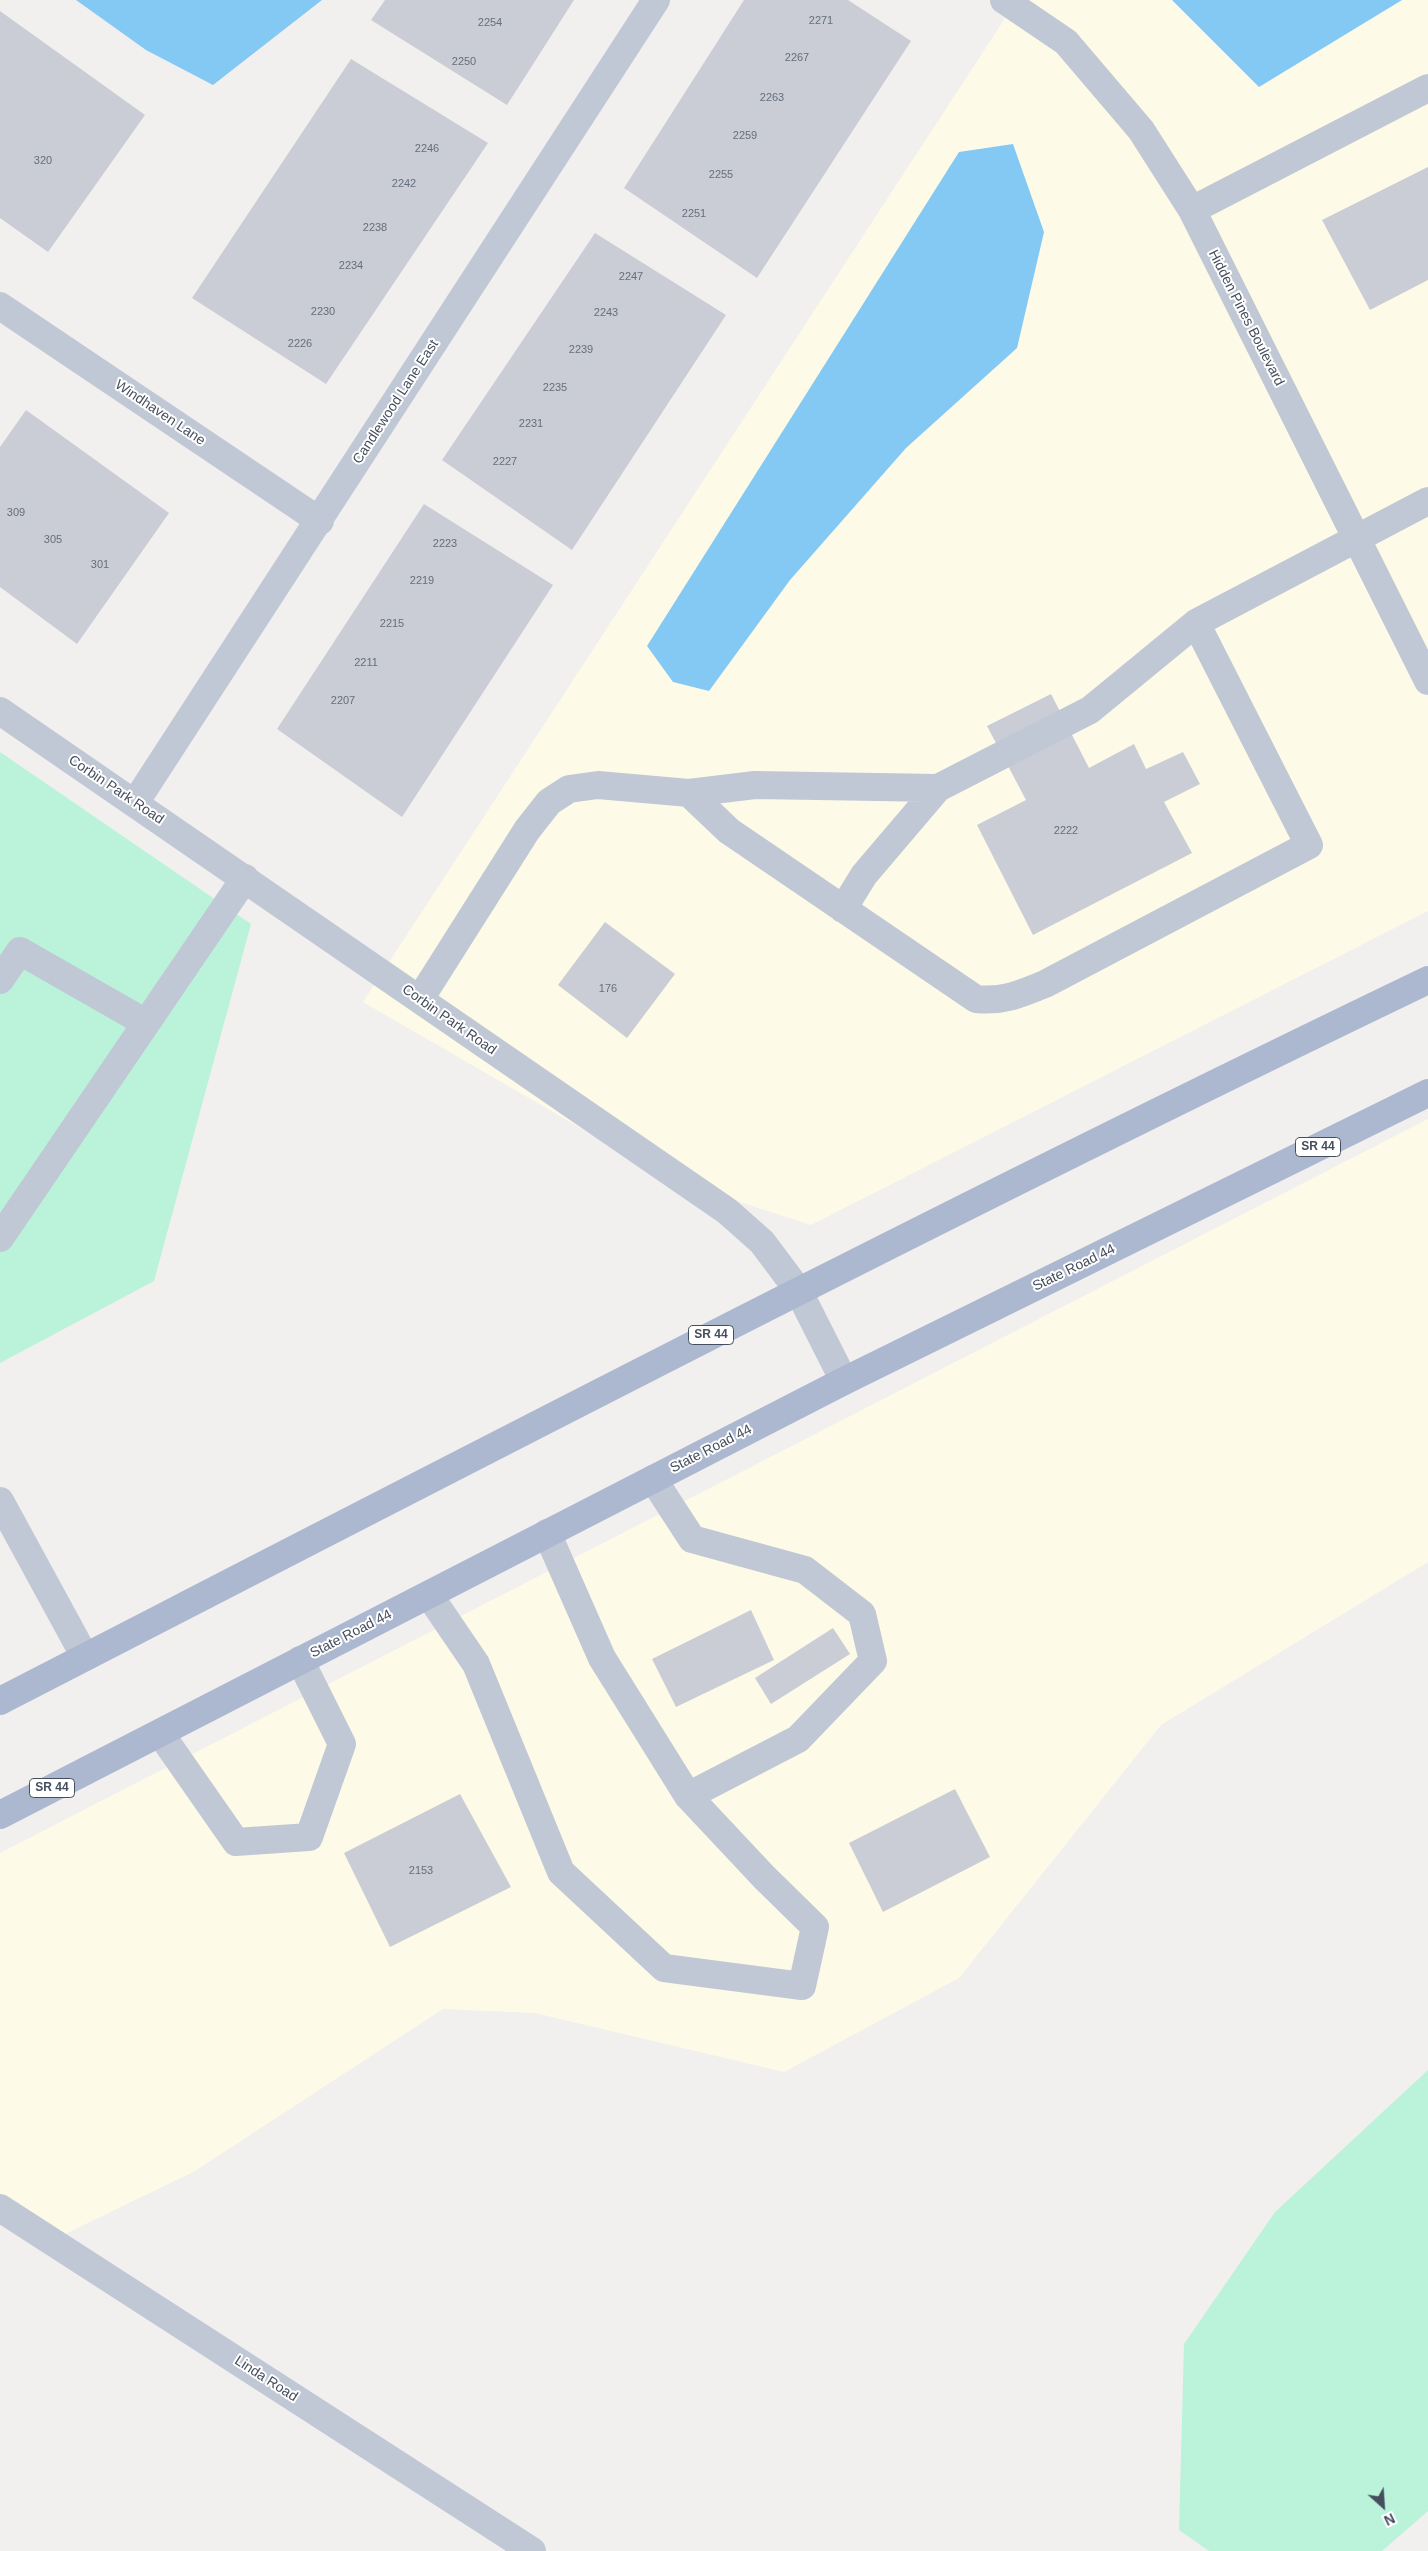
<!DOCTYPE html>
<html>
<head>
<meta charset="utf-8">
<style>
	body { margin:0 }
	#map { position:relative; width:1428px; height:2551px; overflow:hidden; background:#f2efef; font-family:Helvetica,sans-serif }
	canvas { display:block }
	.north { position:absolute; left:1358px; top:2481px; width:50px; height:50px; -webkit-text-stroke:4px #fff; paint-order:stroke; rotate:154deg; font-size:14px; font-weight:700; line-height:20px; text-align:center; color:#454e5e }
	.north::after { content:''; display:block; margin:auto; width:18px; height:22px; background:#454e5e; clip-path:polygon(50% 0,100% 100%,50% 72%,0 100%) }
</style>
</head>
<body>
<div id="map">
<canvas width="1428" height="2551"></canvas>
<div class="north">N</div>
</div>
<script>
const context = document.querySelector('canvas').getContext('2d');
context.lineJoin = 'round';
function fillPath(path, color) { context.fillStyle = color; context.fill(path, 'evenodd'); }
function strokePath(path, color, width, dash) { context.strokeStyle = color; context.lineWidth = width; context.lineCap = dash ? 'butt' : 'round'; context.setLineDash(dash || []); context.stroke(path); }
function label(font, color, halo, rows, align = 'center') {
  context.font = font + ' Helvetica,sans-serif'; context.lineWidth = 4; context.setLineDash([]); context.textBaseline = 'middle'; context.strokeStyle = halo; context.fillStyle = color; for (const [text, x, y, turn = 0] of rows) {
    context.save(); context.translate(x, y); context.rotate((+turn || 0) * Math.PI / 180); context.textAlign = isNaN(turn) ? turn : align; if (halo) context.strokeText(text, 0, 0); context.fillText(text, 0, 0); context.restore();
  }
}
const commercial = new Path2D(`
	M1017 0H1172L1259 87 1402 0H1428V911L811 1225 669 1179 363 1002ZM1044 232 1017 348 906 448 790 580 709 690Z
	M1428 1119V1562L1161 1725 959 1978 784 2072 535 2013 443 2009 195 2171 57 2238 0 2225V1853Z`);
const green = new Path2D(`
	M0 752 251 924 154 1281 0 1363Z
	M1428 2070V2511L1382 2551H1209L1179 2530 1184 2344 1275 2212Z`);
const water = new Path2D(`
	M76 0H322L213 85 146 50Z
	M1172 0H1402L1259 87Z
	M1013 144 1044 232 1017 348 906 448 790 580 709 691 673 682 647 646 959 152Z`);
const building = new Path2D(`
	M385 0H574L507 105 371 20Z
	M744 0H848L911 41 757 278 624 188Z
	M0 11 145 115 48 252 0 218Z
	M351 59 488 143 326 384 192 298Z
	M1428 167V280L1370 310 1322 220Z
	M595 233 726 315 572 550 442 460Z
	M26 410 169 513 77 644 0 587V447Z
	M424 504 553 585 402 817 277 729Z
	M1051 694 1089 768 1134 744 1146 769 1183 752 1200 784 1164 802 1192 853 1033 935 977 825 1026 800 987 726Z
	M605 922 675 974 627 1038 558 985Z
	M751 1610 774 1660 676 1707 652 1659Z
	M833 1628 850 1654 771 1704 755 1678Z
	M955 1789 990 1857 883 1912 849 1843Z
	M460 1794 511 1887 390 1947 344 1853Z`);
const minor = new Path2D(`
	M1004 0 1066 42 1141 130 1192 210 1428 681
	M1192 210 1428 88
	M0 306 320 521
	M0 711 727 1211 762 1242 798 1290 844 1381
	M689 793 729 831 976 999C1002 1002 1021 994 1045 984L1309 845 1196 623
	M135 803 656 0
	M843 909 864 875 938 788 1090 710 1196 623 1428 501
	M0 980 20 951 146 1023
	M420 999 527 830 549 802 569 789 598 785 689 793 755 785 938 788
	M0 1238 245 878
	M653 1479 692 1539 805 1570 862 1614 873 1661 798 1739 688 1796
	M0 1501 85 1657
	M429 1595 476 1664 561 1872 664 1968 802 1986 815 1927 764 1877 688 1796 602 1658 547 1533
	M160 1733 236 1842 309 1837 342 1744 300 1660
	M0 2208 532 2551`);
const major = new Path2D(`
	M0 1701C474 1457 947 1211 1428 980
	M0 1815 844 1381 1428 1093`);
const numberNames = [
	["2271",821,21],
	["2254",490,23],
	["2267",797,58],
	["2250",464,62],
	["2263",772,98],
	["2259",745,136],
	["2246",427,149],
	["320",43,161],
	["2255",721,175],
	["2242",404,184],
	["2251",694,214],
	["2238",375,228],
	["2234",351,266],
	["2247",631,277],
	["2230",323,312],
	["2243",606,313],
	["2226",300,344],
	["2239",581,350],
	["2235",555,388],
	["2231",531,424],
	["2227",505,462],
	["309",16,513],
	["305",53,540],
	["2223",445,544],
	["301",100,565],
	["2219",422,581],
	["2215",392,624],
	["2211",366,663],
	["2207",343,701],
	["2222",1066,831],
	["176",608,989],
	["2153",421,1871]
];
const shields = [
	[1318,1147,45],
	[711,1335,45],
	[52,1788,45]
];
const shieldNames = [
	["SR 44",1318,1147],
	["SR 44",711,1335],
	["SR 44",52,1788]
];
const streetNames = [
	["Hidden Pines Boulevard",1246,318,63],
	["Candlewood Lane East",396,402,-57],
	["Windhaven Lane",160,413,34],
	["Corbin Park Road",116,790,34],
	["Corbin Park Road",449,1020,35],
	["State Road 44",1074,1268,-26],
	["State Road 44",711,1449,-27],
	["State Road 44",351,1634,-27],
	["Linda Road",266,2379,33]
];
fillPath(commercial, '#fdfbe7');
fillPath(green, '#baf3d9');
fillPath(water, '#83c9f3');
fillPath(building, '#cacdd5');
strokePath(minor, '#c1c8d5', 28);
strokePath(major, '#acb8d0', 28);
label('11px', '#666e7c', null, numberNames);
for (const [x, y, w] of shields) { const box = new Path2D(); box.roundRect(x - w / 2, y - 9.5, w, 19, 4); context.fillStyle = '#fff'; context.fill(box); strokePath(box, '#454e5e', 1); }
label('bold 12px', '#454e5e', null, shieldNames);
label('14px', '#454e5e', '#fff', streetNames);
</script>
</body>
</html>
